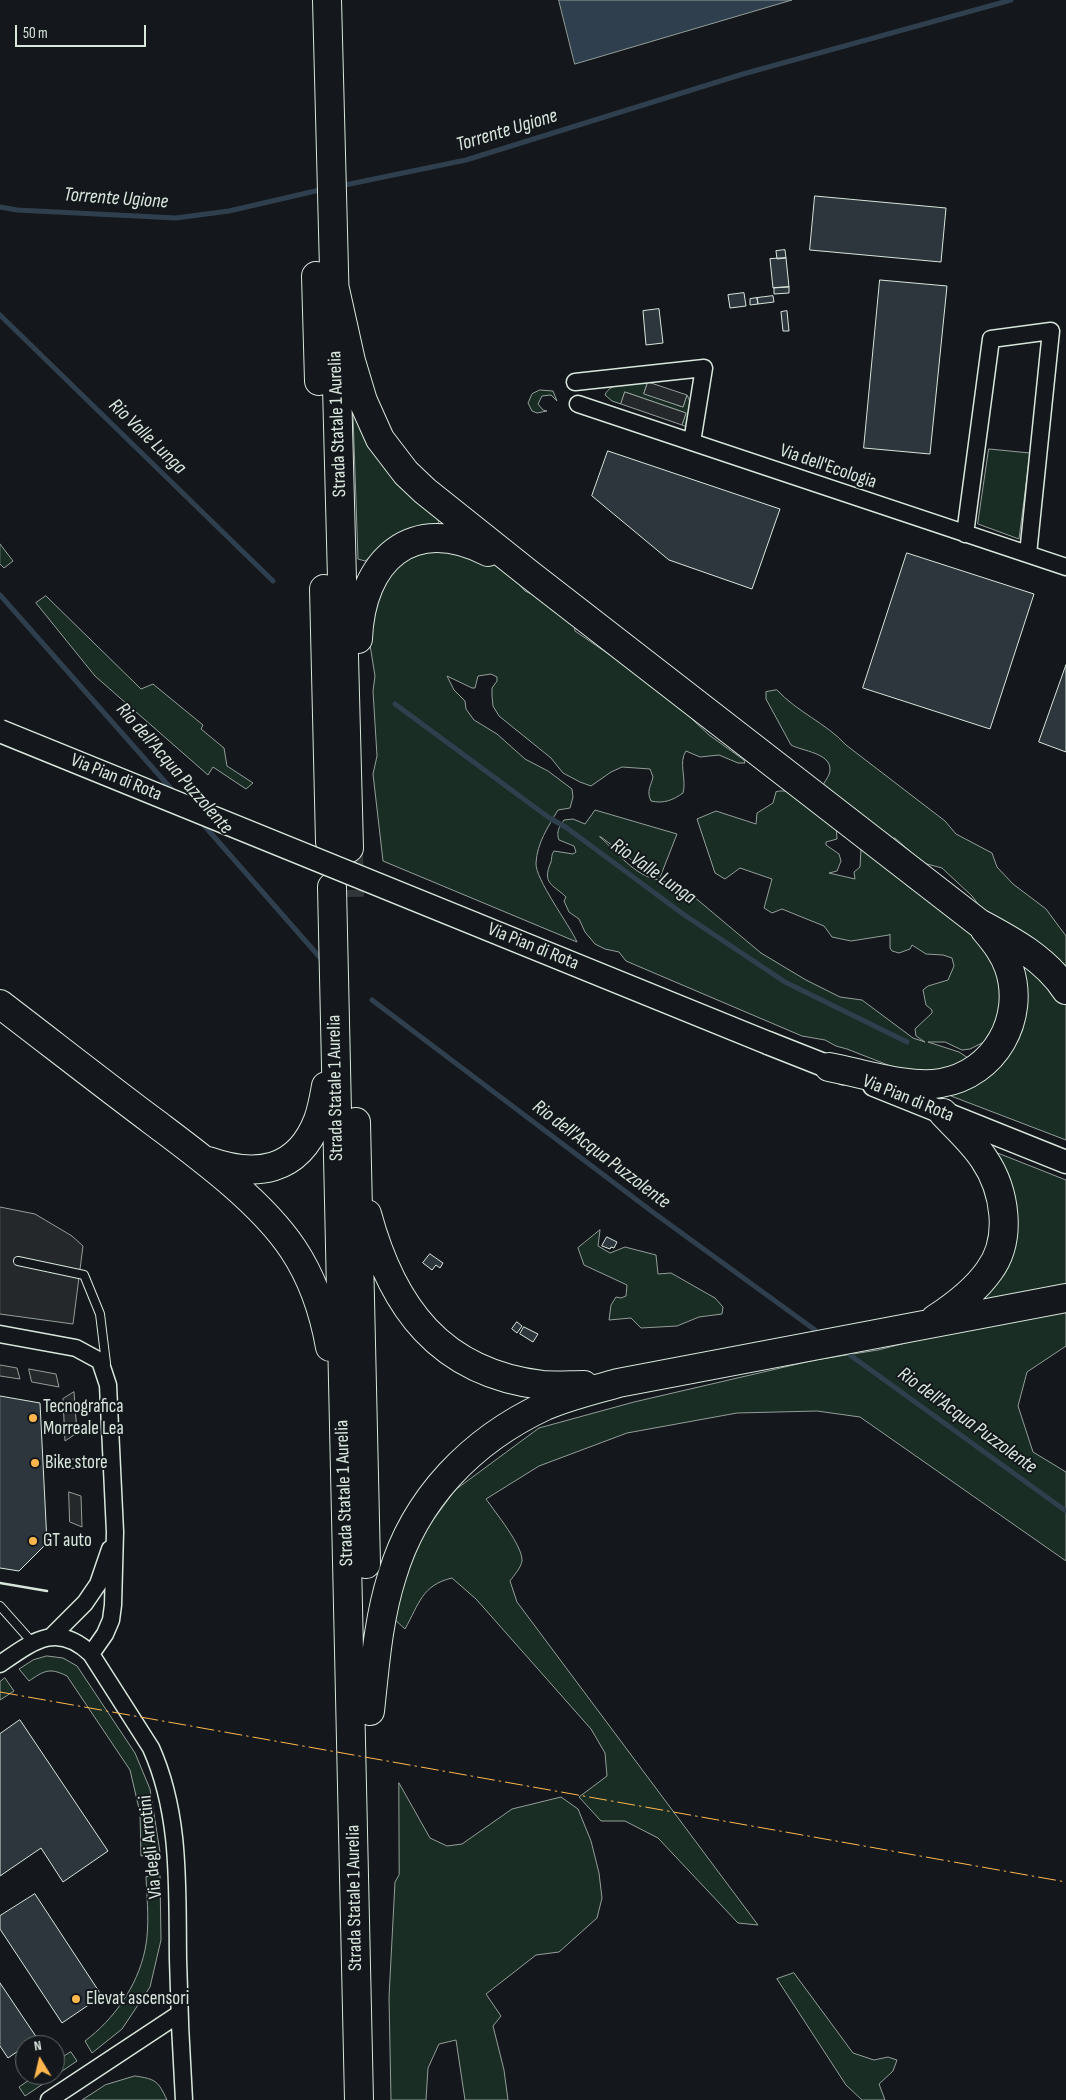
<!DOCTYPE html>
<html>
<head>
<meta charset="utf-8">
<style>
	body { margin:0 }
	#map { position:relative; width:1066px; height:2100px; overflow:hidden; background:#14181c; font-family:"Sofia Sans Condensed",sans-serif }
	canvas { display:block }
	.north { position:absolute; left:15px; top:2035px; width:50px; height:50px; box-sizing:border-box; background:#14181c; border:1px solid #626a69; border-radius:50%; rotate:351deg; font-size:14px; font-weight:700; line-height:20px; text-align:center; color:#d8e6dc }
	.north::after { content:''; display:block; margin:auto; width:18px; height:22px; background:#ffb74d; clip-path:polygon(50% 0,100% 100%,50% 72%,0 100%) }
	.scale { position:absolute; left:15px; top:25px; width:131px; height:22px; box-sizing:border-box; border:2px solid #d8e6dc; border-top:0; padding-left:6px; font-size:15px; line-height:18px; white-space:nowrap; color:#d8e6dc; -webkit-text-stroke:4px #14181c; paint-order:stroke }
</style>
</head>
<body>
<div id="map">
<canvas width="1066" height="2100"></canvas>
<div class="north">N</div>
<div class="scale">50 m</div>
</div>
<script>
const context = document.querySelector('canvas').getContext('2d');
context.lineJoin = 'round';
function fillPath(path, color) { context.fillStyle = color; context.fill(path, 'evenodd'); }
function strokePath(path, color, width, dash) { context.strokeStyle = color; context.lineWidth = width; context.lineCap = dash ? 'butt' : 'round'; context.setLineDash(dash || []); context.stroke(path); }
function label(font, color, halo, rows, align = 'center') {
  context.font = font + ' "Sofia Sans Condensed",sans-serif'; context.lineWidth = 4; context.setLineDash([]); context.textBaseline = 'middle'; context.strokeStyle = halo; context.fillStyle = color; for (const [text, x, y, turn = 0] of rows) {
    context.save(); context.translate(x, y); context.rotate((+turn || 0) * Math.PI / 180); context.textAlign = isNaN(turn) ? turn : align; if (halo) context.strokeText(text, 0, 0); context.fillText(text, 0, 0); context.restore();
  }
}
const green = new Path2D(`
	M648 382 644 393 683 407 687 395C693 404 689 417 687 427L682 425 686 413 625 392 621 404 612 401 605 395C610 381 636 383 648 382Z
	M540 390 553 391 557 401 551 395 542 396 538 404 543 410 547 411 537 413 532 411 528 403 532 394Z
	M359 413 436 513 439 524 432 530 390 542 365 561 358 559 353 414Z
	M989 449 1030 453 1019 539 978 524Z
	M0 544 13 561 4 568 0 564Z
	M435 550 480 555 513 577 525 591 544 600 574 623 575 631 661 690 709 735 744 760 745 763H738L719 755 700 757 686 751C678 762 687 780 683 793 673 800 664 804 651 801 646 791 651 786 653 777L650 769 622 767 611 772 591 786 580 782 563 773 551 758 499 716 493 706 492 696V688L497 681V677L491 674 478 676 475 688H472L447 676 454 690 465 701 466 709 474 720 497 734 525 759 548 771 572 789 573 797 570 808 558 810C548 827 537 843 536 863 535 879 569 924 577 942L383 861 373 774 377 756 373 691 375 676 370 645 373 606 401 558Z
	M46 596 141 689 153 684 203 725 201 729 224 748 227 766 253 783 246 789 213 767 208 775 95 676 36 603Z
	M777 690C797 712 826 723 846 745L945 821 956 834 992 853 997 867 1013 884 1046 909 1066 936V976L981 908 972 896 942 868 927 864 921 861 895 838 889 839 823 785C825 781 830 775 830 770 831 753 802 751 791 745L766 699V692Z
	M780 791H787L836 823 837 839 826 842V845L839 854 841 861 837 871 829 873 855 879 854 872 860 867 861 849 864 846 910 888 931 899 984 940 1005 994 996 1022 984 1042 970 1049 962 1050 945 1042H928L959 1052 968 1058 961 1067 911 1074 847 1049 836 1046 825 1040 802 1036 626 961 619 952 605 949 595 944 585 932 579 919 569 912 564 901 566 897C554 885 541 884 551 862 552 858 551 855 554 851L573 854 576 852 574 846 559 840C556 832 559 827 564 820L573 819 585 824 595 810 677 834 659 880 675 885 693 896 761 953 806 980 840 997 862 1000 913 1038 925 1042 916 1036 915 1029 932 1013V1010L926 1005 923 990 928 986 948 980 954 966 952 958 943 955 926 954 912 945 910 949 899 953 892 951 890 948V934L889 935 851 941 832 937 824 926 782 909 772 913 764 908 772 879 740 868 725 879 715 873 697 819 716 811 756 824 757 813 773 803 776 792ZM600 837H601L658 880C634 875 618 853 600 837Z
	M1015 956 1066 1003V1140L951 1096 953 1088 983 1074Z
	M995 1152 1066 1180V1291L970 1308 997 1271Z
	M600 1230 598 1246 610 1253 625 1247 656 1255 658 1274 671 1273 715 1298 723 1307 722 1314 699 1317 677 1326 641 1328 631 1318 609 1320 611 1305 616 1297 621 1298 626 1296 627 1285 584 1265 578 1248Z
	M1066 1309V1346L1027 1372 1018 1406 1033 1452 1066 1472V1561L860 1417 817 1411 737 1413 627 1433 539 1466 486 1499C495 1512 523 1546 522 1561 521 1568 514 1575 510 1581L517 1602 758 1925 738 1923 658 1838 625 1821H601L579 1797 607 1776 605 1753 591 1729 476 1599 452 1578C422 1585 419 1604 405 1629L392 1617 415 1545 455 1490 539 1428 634 1402 815 1360 878 1350 997 1320Z
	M47 1656 63 1658 77 1666 135 1753 150 1789 160 1852 141 1856 140 1813 130 1770 67 1676C49 1667 44 1671 29 1681L19 1669 33 1660Z
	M5 1678 14 1691 0 1700V1682Z
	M399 1783 430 1838 447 1846 462 1844 512 1809 561 1797 578 1809 591 1841 599 1873 602 1898 597 1918 559 1952 536 1955 486 1994 501 2016 493 2026 504 2070 508 2100H465L456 2040 439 2044 428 2068 426 2100H391L389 1997 395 1882 399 1875Z
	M160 1876 161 1940 150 1987 122 2029 92 2053 85 2041C114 2019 137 1987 145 1950 150 1926 147 1901 146 1877Z
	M794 1973 853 2053 874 2060 888 2057 897 2060 893 2071 879 2084 885 2100H862L846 2085 777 1979Z
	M71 2052 77 2061 25 2096 19 2087 36 2075H55V2062Z
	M135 2076C156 2079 158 2081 167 2100H82L105 2085Z`);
const parking = new Path2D(`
	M648 382 687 395 683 407 644 394Z
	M625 392 686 413 682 425 621 404Z
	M0 1207 35 1214 72 1236 83 1246 73 1324 0 1314Z
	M0 1365 17 1368 20 1379 0 1376Z
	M29 1369 56 1374 59 1387 32 1382Z
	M74 1392 77 1433 65 1441 63 1399Z
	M69 1492 81 1496 82 1527 70 1522Z`);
const water = new Path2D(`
	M559 0H792L575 64Z`);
const stream = new Path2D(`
	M340 186 466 160 743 74 1011 0
	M0 207 17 210 176 218 229 211 324 189
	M0 315 273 581
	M0 595 174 792
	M395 704 548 817 567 828 683 914 785 982 907 1042
	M202 823 323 961
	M372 1000 654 1213 815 1330
	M850 1355 1066 1511`);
const building = new Path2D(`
	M815 196 946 208 941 262 810 250Z
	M785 250 786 258 777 259 776 251Z
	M786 258 789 287 773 288 770 259Z
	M880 280 947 286 930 454 864 448Z
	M789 287V293L774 294V288Z
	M744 293 746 306 730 308 728 295Z
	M773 296 774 302 758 304 757 298Z
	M757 298 758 304 750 305V299Z
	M659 309 663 343 646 345 643 311Z
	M787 311 789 331H783L781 312Z
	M608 451 780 509 752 589 669 560 592 496Z
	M907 553 1034 594 990 729 863 688Z
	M1066 665V752L1039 742Z
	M607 1237 617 1242 614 1248 611 1247 610 1249 602 1246Z
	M430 1254 443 1263 440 1268 436 1265 432 1270 423 1263Z
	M517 1322 522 1326 517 1333 512 1329Z
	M524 1327 538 1334 533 1342 520 1334Z
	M0 1396 40 1403 47 1543 19 1571 0 1568Z
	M20 1720 108 1851 63 1882 41 1848 0 1876V1734Z
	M35 1894 100 1993 88 2000 90 2004 62 2023 0 1929V1916Z
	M0 1983 37 2038 8 2058 0 2046Z`);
const highwayTunnel = new Path2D(`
	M349 848 350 897`);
const lane = new Path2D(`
	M18 1261 84 1275 100 1314 106 1363
	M65 1464 112 1462
	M0 1606 32 1642`);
const street = new Path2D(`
	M575 382 704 368 692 442
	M578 404 1066 567
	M965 534 991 339 1051 331 1028 554
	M0 1334 76 1348 100 1361 108 1385 115 1532 113 1605 111 1620 105 1634 91 1654
	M52 1636 85 1603 98 1584 110 1549
	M0 1664C32 1642 57 1621 91 1654L151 1748C181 1815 177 1887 178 1959 179 2006 181 2053 184 2100
	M49 2100 179 2014`);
const secondary = new Path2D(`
	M768 1043 844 1073
	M874 1085 1066 1162`);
const highway = new Path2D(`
	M327 0 335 308
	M316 276 319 381
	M335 289 351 361 363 401 380 439 406 473 425 491 529 574 979 923C1011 940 1046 959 1066 990
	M336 349 349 848
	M324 589 330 842
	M358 639C361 560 412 513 488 552
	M332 887 359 2100
	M0 1004C51 1043 102 1083 154 1122 199 1156 261 1201 293 1249 313 1279 324 1313 330 1347
	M829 1067C861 1073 910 1089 941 1083 995 1074 1026 1018 1009 968 1004 953 995 942 985 930
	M356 1122 366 1564
	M208 1161C256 1178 298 1172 318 1120 322 1109 324 1097 326 1086
	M367 1214C392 1307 440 1373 542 1385 555 1386 570 1385 584 1385
	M935 1319C955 1306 975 1291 989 1271 1013 1239 1005 1190 984 1159 973 1142 957 1128 943 1113
	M370 1711C375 1666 378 1620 392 1576 415 1498 472 1440 545 1406 568 1396 594 1390 618 1383L1066 1298`);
const secondaryBridge = new Path2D(`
	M0 731 768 1043`);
const wall = new Path2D(`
	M0 1583 47 1591`);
const power = new Path2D(`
	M0 1692 1066 1882`);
const markers = [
	[33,1418,5,"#ffb74d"],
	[35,1463,5,"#ffb74d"],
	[33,1541,5,"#ffb74d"],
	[76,1999,5,"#ffb74d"]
];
const streetNames = [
	["Strada Statale 1 Aurelia",338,424,-92],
	["Via dell'Ecologia",828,467,19],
	["Via Pian di Rota",116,778,22],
	["Via Pian di Rota",533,947,22],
	["Strada Statale 1 Aurelia",336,1088,-91],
	["Via Pian di Rota",908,1099,22],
	["Strada Statale 1 Aurelia",345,1493,-92],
	["Via degli Arrotini",151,1847,-96],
	["Strada Statale 1 Aurelia",355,1898,-91]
];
const poiNames = [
	["Tecnografica",43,1407],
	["Morreale Lea",43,1429],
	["Bike store",45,1463],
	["GT auto",43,1541],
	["Elevat ascensori",86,1999]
];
const waterNames = [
	["Torrente Ugione",507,131,-17],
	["Torrente Ugione",116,199,4],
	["Rio Valle Lunga",147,437,44],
	["Rio dell'Acqua Puzzolente",174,769,49],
	["Rio Valle Lunga",653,872,35],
	["Rio dell'Acqua Puzzolente",601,1155,37],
	["Rio dell'Acqua Puzzolente",967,1421,36]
];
fillPath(green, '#1a2d24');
strokePath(green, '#939e99', 1);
fillPath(parking, '#24282b');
strokePath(parking, '#939e99', 1);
fillPath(water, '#2f3f4d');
strokePath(water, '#939e99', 1);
strokePath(stream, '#2f3f4d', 5);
fillPath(building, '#2c363c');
strokePath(building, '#d8e6dc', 1);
strokePath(highwayTunnel, '#313739', 28, [28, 14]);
strokePath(lane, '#d8e6dc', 10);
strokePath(street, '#d8e6dc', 19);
strokePath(secondary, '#d8e6dc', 25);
strokePath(highway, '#d8e6dc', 30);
strokePath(lane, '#14181c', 8);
strokePath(street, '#14181c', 16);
strokePath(secondary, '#14181c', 22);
strokePath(highway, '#14181c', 28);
strokePath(secondaryBridge, '#d8e6dc', 25, []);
strokePath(secondaryBridge, '#14181c', 22);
strokePath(wall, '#d8e6dc', 2.5);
strokePath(power, '#ffb74d', 1, [18, 4, 2.5, 4]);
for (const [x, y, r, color] of markers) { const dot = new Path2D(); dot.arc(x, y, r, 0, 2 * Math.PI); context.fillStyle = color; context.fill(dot); strokePath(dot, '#14181c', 2); }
label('19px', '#d8e6dc', '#14181c', streetNames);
label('19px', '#d8e6dc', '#14181c', poiNames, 'left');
label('italic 20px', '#d8e6dc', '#14181c', waterNames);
</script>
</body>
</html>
